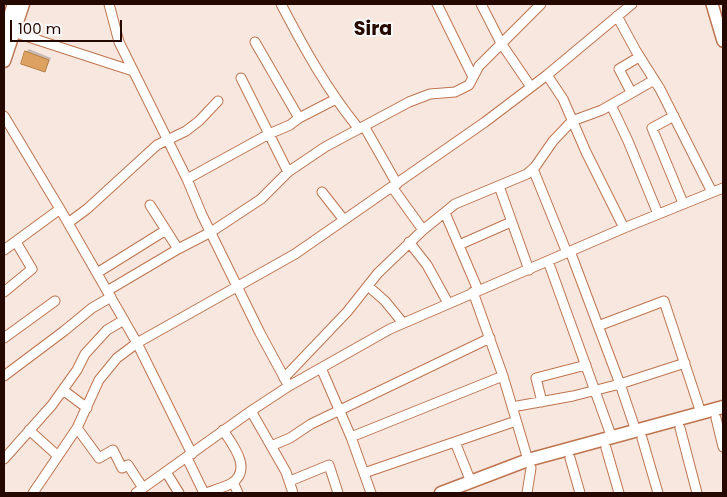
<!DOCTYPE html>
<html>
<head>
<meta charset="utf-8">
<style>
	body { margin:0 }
	#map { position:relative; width:727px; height:497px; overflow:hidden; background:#f8e7df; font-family:Poppins,sans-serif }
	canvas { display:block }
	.frame { position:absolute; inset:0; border:5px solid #250900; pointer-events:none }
	.scale { position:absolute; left:10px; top:20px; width:112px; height:22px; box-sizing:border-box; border:2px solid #250900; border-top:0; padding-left:6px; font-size:15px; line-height:18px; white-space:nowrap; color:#250900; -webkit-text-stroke:4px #f8f8f8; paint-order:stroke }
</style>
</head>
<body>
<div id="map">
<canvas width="727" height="497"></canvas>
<div class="frame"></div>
<div class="scale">100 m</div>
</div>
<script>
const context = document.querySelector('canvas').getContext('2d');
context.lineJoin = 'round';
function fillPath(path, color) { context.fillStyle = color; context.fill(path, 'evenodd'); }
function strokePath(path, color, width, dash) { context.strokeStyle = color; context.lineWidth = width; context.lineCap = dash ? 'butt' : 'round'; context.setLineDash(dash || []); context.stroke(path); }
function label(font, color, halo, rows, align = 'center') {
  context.font = font + ' Poppins,sans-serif'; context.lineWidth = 4; context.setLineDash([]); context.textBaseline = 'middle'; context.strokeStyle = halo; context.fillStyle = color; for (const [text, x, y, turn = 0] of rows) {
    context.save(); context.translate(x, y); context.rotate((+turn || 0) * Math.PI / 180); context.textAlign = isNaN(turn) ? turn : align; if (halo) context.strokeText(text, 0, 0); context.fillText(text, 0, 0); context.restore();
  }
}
const shadow = new Path2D(`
	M29 49 51 58 45 71 26 52Z`);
const building = new Path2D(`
	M25 51 49 60 45 72 21 64Z`);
const minor = new Path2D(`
	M109 4 119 42 187 179 202 215 260 333 286 381
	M281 4C304 48 327 90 359 129
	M437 4 473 77
	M481 4 501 43 531 87
	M617 16 636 51 660 89 712 192
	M10 31 133 71
	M255 42 299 118
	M547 75 563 99 586 152 624 228
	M241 78 288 172
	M631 92 619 69 639 57
	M611 105 628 141 658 214
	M4 116 60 209 137 343 192 454
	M674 116 652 128 683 203
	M364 126 397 184
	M533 169 567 253
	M187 179 269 134 290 125 299 118 336 99
	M499 186 529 270
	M392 187 423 230
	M322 192 344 220
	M150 205 178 249
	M445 213 478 290
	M68 223 87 209 157 145 186 131 199 121 218 101
	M409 242 427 265 448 303
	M459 245 511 222
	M4 250 60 209
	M570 251 620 384 636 431
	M548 261 612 438
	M97 273 166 230
	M368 286 385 301 403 323
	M107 291 178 249 211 232 261 199 288 172 325 147 409 102 430 94 455 92 469 85 479 66 541 4
	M4 292 32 269 16 242
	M473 292 503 376 528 460
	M598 326 664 301 701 413
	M4 338 55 301
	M321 368 351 437 371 493
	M4 376 64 331 92 308 111 297
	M284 378 347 312 378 273 423 230 455 204 527 174 535 167 553 141 572 121 602 110 654 80
	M63 390 87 408
	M542 402 536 378 586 365
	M512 407 573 396 620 384 685 363
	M251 411 286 472 293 493
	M716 418 723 447
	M77 428 99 458 113 450 122 468 128 465 143 488
	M680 428 697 493
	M29 430 58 456
	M351 437 503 376
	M642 438 658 493
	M455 442 471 482
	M271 446 290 438 311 424 490 338
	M606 448 619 493
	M187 458 204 493
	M570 458 580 493
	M4 459 52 405 77 370 85 354 107 330 124 320
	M166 472 179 493
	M364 473 516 421
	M290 481 329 465 338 493
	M233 482 238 493
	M33 493 77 428 99 380 117 358 137 343 295 254 344 220 485 122 547 75 632 4
	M136 493 251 411 289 386 390 329 624 228 723 188
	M206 493C214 490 225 487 232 483 253 469 232 444 223 430
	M527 493 531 468`);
const major = new Path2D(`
	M712 4 723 41`);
const highway = new Path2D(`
	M4 34 14 4
	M4 61 23 4
	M441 493 528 460 723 407`);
const districtNames = [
	["Sira",373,30]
];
fillPath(shadow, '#0003');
fillPath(building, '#dda261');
strokePath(building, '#b77e3d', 1);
strokePath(minor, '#be744e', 11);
strokePath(major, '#be744e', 14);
strokePath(highway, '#be744e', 15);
strokePath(minor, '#fff', 9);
strokePath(major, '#fff', 11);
strokePath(highway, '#fff', 12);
label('bold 19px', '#250900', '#f8f8f8', districtNames);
</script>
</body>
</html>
